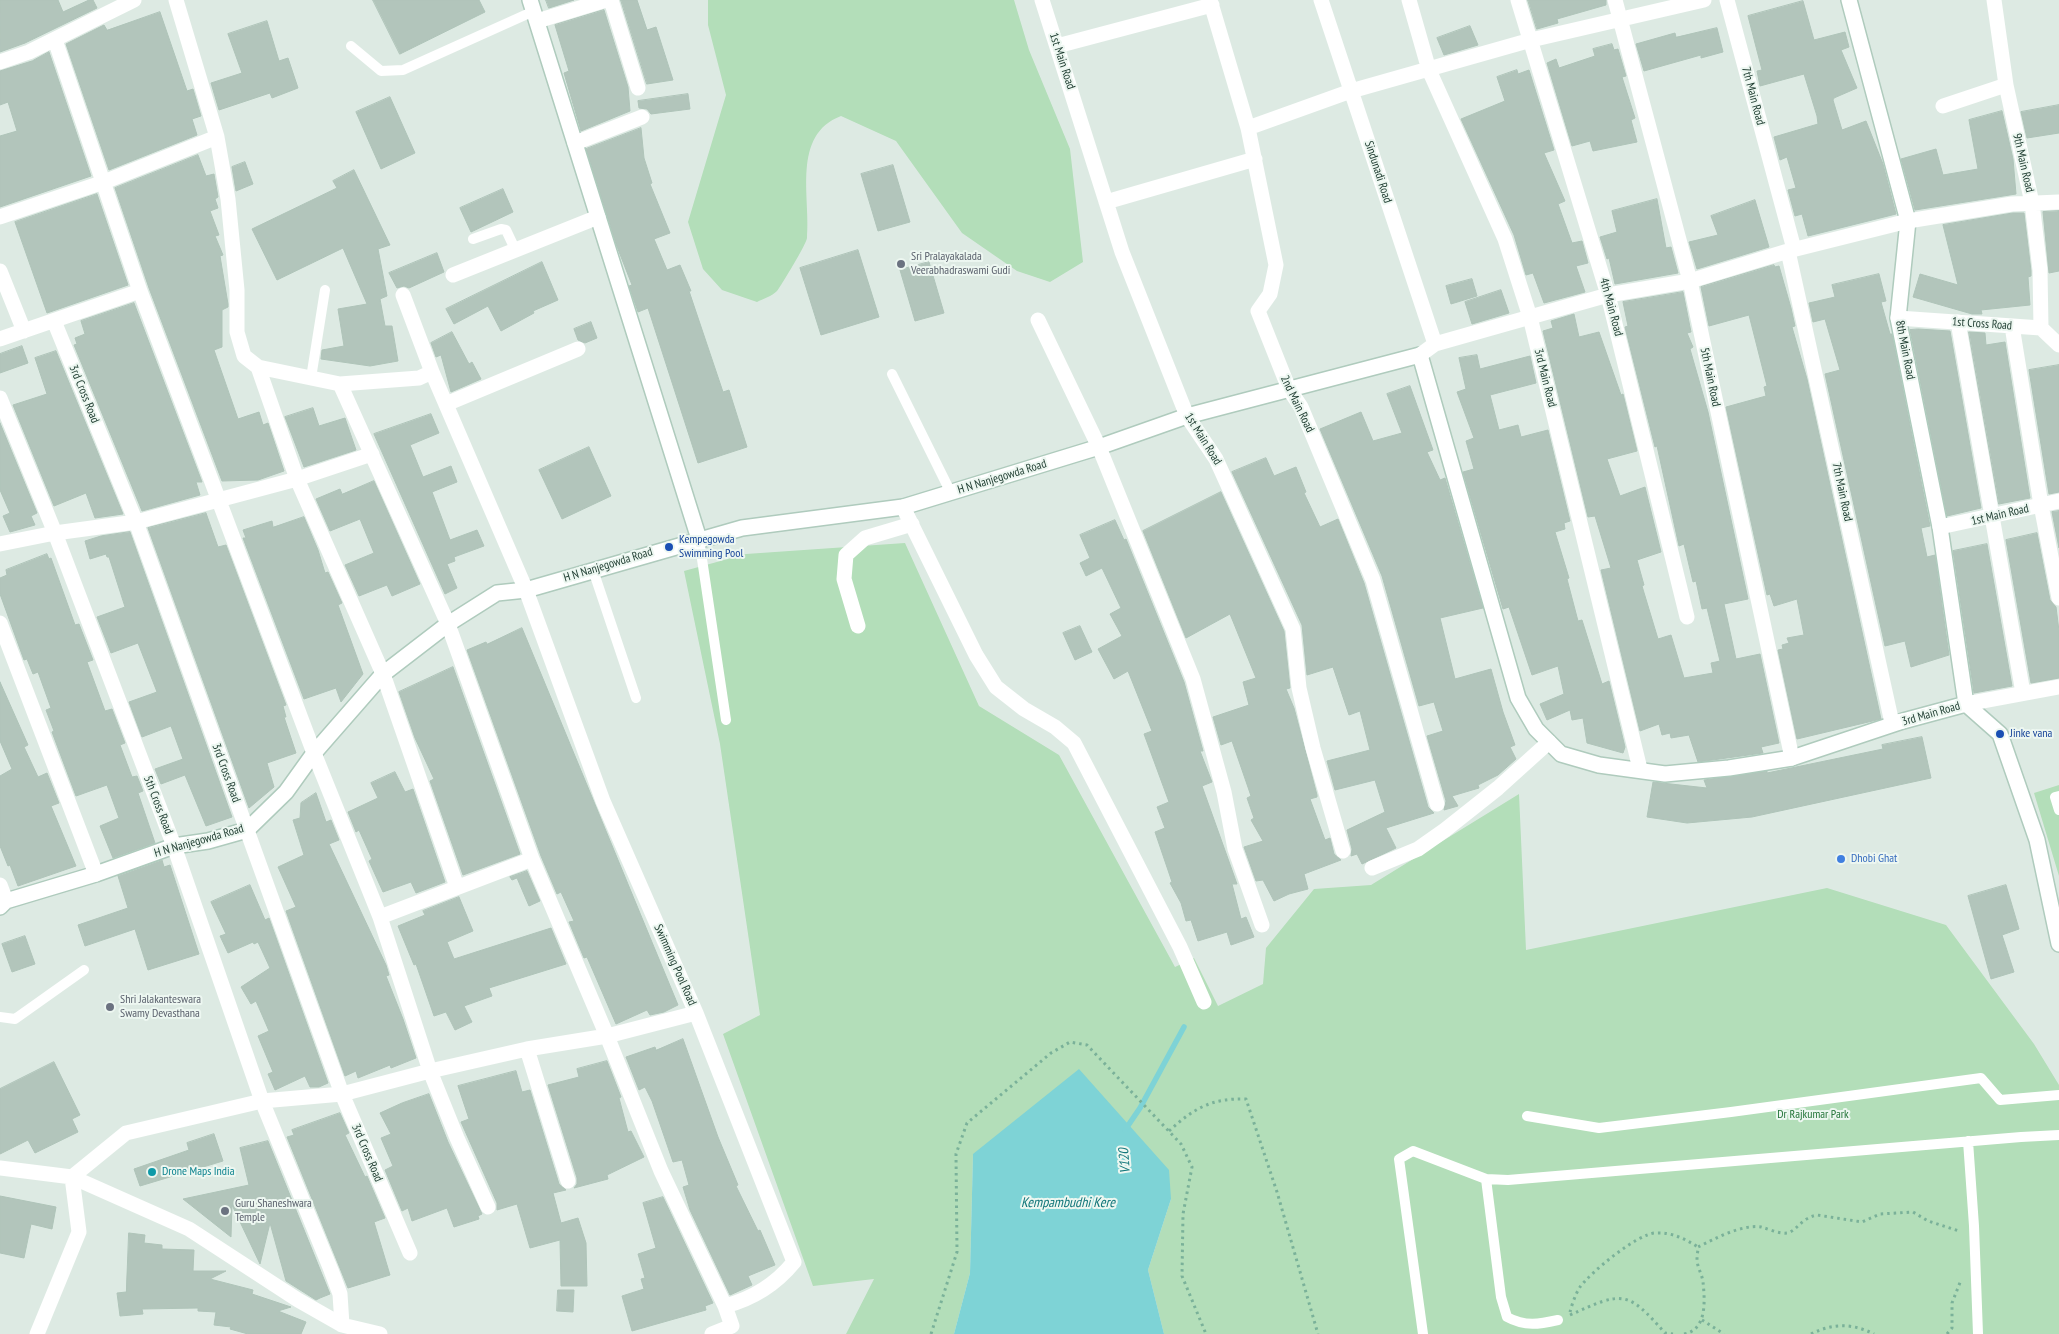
<!DOCTYPE html>
<html>
<head>
<meta charset="utf-8">
<style>
	body { margin:0 }
	canvas { display:block; background:#ddeae3 }
</style>
</head>
<body>
<canvas width="2059" height="1334"></canvas>
<script>
const context = document.querySelector('canvas').getContext('2d');
context.lineJoin = 'round';
function fillPath(path, color) { context.fillStyle = color; context.fill(path, 'evenodd'); }
function strokePath(path, color, width, dash) { context.strokeStyle = color; context.lineWidth = width; context.lineCap = dash ? 'butt' : 'round'; context.setLineDash(dash || []); context.stroke(path); }
function label(font, color, halo, rows, align = 'center') {
  context.font = font + ' "PT Sans Narrow",sans-serif'; context.lineWidth = 4; context.setLineDash([]); context.textBaseline = 'middle'; context.strokeStyle = halo; context.fillStyle = color; for (const [text, x, y, turn = 0] of rows) {
    context.save(); context.translate(x, y); context.rotate((+turn || 0) * Math.PI / 180); context.textAlign = isNaN(turn) ? turn : align; if (halo) context.strokeText(text, 0, 0); context.fillText(text, 0, 0); context.restore();
  }
}
const green = new Path2D(`
	M708 0H1014L1029 50 1070 149 1083 262 1050 282 1017 271 962 233 896 141 841 116C791 135 811 198 807 238 807 243 781 286 777 291 772 296 763 299 757 302L722 290 703 269 688 222 726 95 708 25Z
	M905 543 979 706 1059 755 1175 967 1194 958 1218 1006 1263 984 1266 948 1314 889 1371 885 1519 794 1526 950 1827 888 1946 925 2034 1044 2059 1085V1334H1164L1148 1270 1171 1199 973 1154 970 1273 954 1334H846L874 1279 813 1286 723 1034 760 1015 720 744 684 571 746 554Z
	M2059 785V876L2034 793Z`);
const water = new Path2D(`
	M1079 1069 1169 1170 1171 1199 1148 1270 1164 1334H954L970 1273 973 1154Z`);
const stream = new Path2D(`
	M1125 1130 1140 1108 1184 1027`);
const building = new Path2D(`
	M0 0H58L63 12 89 0H93L97 8 25 43 0 52Z
	M373 0H479L485 12 400 54Z
	M546 0H574L549 8Z
	M621 0H637L647 30 656 27 673 80 647 84Z
	M1528 0H1606V5L1557 19 1558 23 1537 29Z
	M1803 1 1814 40 1845 32 1849 47 1841 50 1857 88 1834 98 1833 100 1842 130 1866 121 1883 164 1896 214 1808 236 1802 214 1795 216 1788 190 1796 188 1787 157 1780 160 1774 137 1818 124 1817 116 1804 74 1760 86 1757 71 1762 70 1748 16Z
	M604 10 628 87 630 111 581 131 564 73 569 71 555 25Z
	M160 12 187 91 193 89 201 116 192 119 197 135 109 170 66 44 104 25 107 30Z
	M267 21 279 61 288 58 298 88 272 98 270 93 219 110 211 83 242 73 228 34Z
	M1470 26 1478 45 1444 55 1437 38Z
	M1717 28 1723 52 1701 58V55L1644 71 1636 44 1675 33 1676 37Z
	M1612 44 1614 50 1618 49 1626 76 1622 77 1635 118 1631 120 1637 142 1593 151 1590 141 1572 146 1547 63 1556 59 1559 68 1595 56 1593 49Z
	M49 52 91 176 0 207V136L17 131 8 102 0 105V71L32 61Z
	M1517 70 1518 74 1529 70 1554 150 1544 153 1565 201 1558 204 1572 243 1582 241 1588 263 1576 266 1585 292 1544 303 1533 273 1526 275 1514 235 1461 119 1505 101 1497 77Z
	M688 94 690 109 651 114 647 109 639 108 638 101Z
	M390 97 415 153 381 169 356 112Z
	M2059 105V133L2027 138 2021 112Z
	M2002 111 2013 159 2016 194 1915 210 1901 159 1936 149 1943 175 1978 169 1969 120Z
	M641 128 644 158 652 183 650 184 670 233 654 239 667 270 680 265 691 291H689L723 392 729 390 747 447 698 463 648 308 638 312 629 286 632 285 616 244 586 149Z
	M198 155 206 176 214 174 218 197 215 199 218 208 210 211 219 235 215 236 223 255 220 256 228 304V307L222 310V347L214 350 238 419 259 412 263 425 268 423 284 471 258 480 222 481 149 288 115 188Z
	M245 162 253 184 236 191 232 167Z
	M893 165 910 222 878 231 861 174Z
	M354 170 390 245 378 249 387 296 380 299 385 326H392L398 361 370 366 321 359 322 350 344 346 338 309 367 304 343 248 277 280 252 229 337 188 333 181Z
	M503 189 513 212 471 232 460 208Z
	M97 194 128 285 47 313 15 222Z
	M1657 199 1666 248 1671 247 1678 273 1615 284 1609 258 1607 259 1600 237 1617 232 1612 211Z
	M1755 200 1769 247 1697 269 1689 242 1718 235 1711 216Z
	M2059 211V271L2049 273 2043 212Z
	M2013 213H2024L2031 271V276L2028 277 2030 305 1981 310 1982 314H1972L1913 297 1920 274 1958 285 1943 225Z
	M858 250 879 317 821 335 800 268Z
	M437 253 444 272 409 288 404 286 397 288 389 273Z
	M542 262 558 300 533 311 534 313 501 331 488 306 454 324 446 309Z
	M929 262 944 313 915 321 900 270Z
	M1774 265 1775 267 1779 266 1791 308 1795 326 1792 327 1807 379 1881 719 1797 739 1778 650 1783 649 1782 645 1789 643 1787 638 1804 635 1797 599 1774 606 1770 594 1767 595 1726 407 1766 396 1764 387 1767 386 1749 315 1709 326 1701 287Z
	M1879 274 1886 301 1881 302 1890 334H1892L1930 526 1921 528 1927 557 1935 555 1949 655 1911 667 1905 641 1885 646 1825 374 1840 370 1825 319 1813 322 1809 303 1835 297 1832 285Z
	M1472 279 1477 296 1451 304 1446 286Z
	M1501 290 1509 313 1472 324 1465 302Z
	M1683 292 1691 332 1687 333 1693 347 1690 349 1708 412 1748 599 1724 604 1736 659 1760 654 1779 743 1761 747 1763 753 1698 762 1689 735 1671 738 1670 733 1662 735 1659 724 1640 731 1601 570 1611 568 1595 516 1588 517 1543 331 1553 328 1551 321 1574 314 1579 337 1599 332 1621 395 1623 394 1637 451 1607 459 1620 496 1645 487 1661 552 1637 560 1644 585 1642 586 1658 639 1671 635 1684 678 1713 673 1711 663 1720 661 1707 608 1702 609 1696 581 1693 582 1684 544 1679 546 1657 446 1655 447 1625 327 1628 326 1623 302Z
	M134 303 202 482H196L200 495 142 511 74 345 77 344 75 338 85 334 81 321Z
	M591 322 597 338 585 343 578 340 574 329Z
	M1918 329 1950 331 1981 508 1947 516 1910 330Z
	M452 332 469 364 472 362 481 379 451 392 441 355 436 357 431 343Z
	M1969 332 1985 333 1986 345 2005 342 2030 498 1999 504Z
	M22 346 28 363 0 373V354Z
	M56 351 123 514 95 518 86 493 54 506 13 405 47 394 35 358Z
	M1477 355 1480 369 1530 356 1536 383 1490 395 1499 430 1518 425 1521 437 1548 430 1570 521 1564 523 1565 529 1555 532 1569 578 1567 579 1578 621 1582 620 1602 684 1609 681 1625 747 1623 753 1587 743 1583 718 1572 720 1570 710 1547 720 1540 704 1564 694 1558 666 1532 675 1509 607 1503 609 1463 472 1474 469 1466 441 1474 438 1457 392 1466 389 1459 358Z
	M2059 365V492L2049 494 2029 370Z
	M1410 386 1433 450 1427 452 1440 480 1445 478 1483 608 1440 618 1455 679 1491 669 1503 712 1515 745 1510 747 1516 759 1498 775 1478 785 1479 788 1452 796 1458 806 1444 810 1446 801 1427 736 1443 731 1434 702 1419 706 1382 576 1320 429 1361 412 1373 441 1402 433 1387 394Z
	M313 408 319 426 345 418 356 450 304 467 285 417Z
	M431 414 439 433 410 445 423 477 451 466 457 482 432 492 450 540 477 530 484 546 454 557 455 561 447 564 457 588 445 594 374 434Z
	M0 423 37 513 31 516 35 525 10 532 3 516 10 513 0 490Z
	M589 447 611 496 562 519 539 470Z
	M1266 458 1274 476 1296 467 1306 492 1304 493 1320 527 1338 519 1364 583 1428 807 1434 813 1386 828 1396 848 1362 864 1357 854 1351 856 1352 849 1347 830 1385 812 1375 780 1335 790 1327 761 1370 750 1360 711 1349 715 1333 667 1307 675 1302 625 1232 472Z
	M374 481 420 584 392 596 387 585 359 596 345 565 374 553 360 519 330 531 316 499 340 489 342 494Z
	M1221 492 1284 631 1290 688 1286 689 1294 708 1317 795V797L1310 799 1325 840 1330 838 1334 854 1341 860 1304 874 1308 889 1289 894 1274 901 1263 880 1256 881 1244 847 1263 841 1251 820 1254 818 1247 798 1251 796 1232 741 1221 745 1213 717 1249 705 1243 682 1256 678 1230 614 1186 638 1143 531Z
	M2059 511V548L2052 512Z
	M206 513 218 547 226 545 286 705 283 706 286 717H284L296 753 267 763 274 787 249 808 148 528Z
	M304 517 318 550 325 573 328 572 342 603 338 605 363 674 341 702 336 688 304 699 243 538H246L243 530 272 521 273 527Z
	M1115 520 1124 540 1126 539 1184 682 1203 751H1200L1212 782 1202 786 1237 884H1232L1241 919 1246 917 1254 937 1231 945 1227 932 1198 941 1191 920 1186 921 1181 903 1170 883 1172 882 1155 832 1165 828 1157 807 1169 802 1144 734 1152 731 1128 671 1114 679 1098 649 1122 636 1110 614 1121 608 1102 568 1086 576 1080 563 1090 558 1080 535Z
	M130 532 232 817 206 826 185 775 161 784 155 769 183 759 171 726 142 737 129 702 157 692 138 643 111 653 97 617 125 607 109 557H107L106 554 90 559 85 541 101 536Z
	M2037 533 2050 600 2056 607 2059 631V678L2031 683 2006 540Z
	M1987 544 2012 686 1974 693 1953 551Z
	M47 554 49 559 51 558 75 625 79 624 93 660 87 662 105 711 112 709 125 743 120 745 132 777 137 776 143 791 138 793 155 843 113 858 100 826 119 818 107 785 76 796 52 732 54 731 46 710 51 708 38 672 33 674 27 659 24 660 0 594V578L7 575 6 570Z
	M1080 626 1092 652 1075 660 1063 633Z
	M522 628 678 1005 664 1012 650 1015 647 1010 616 1024 587 957 584 958 569 922 574 921 561 892 557 894 541 856 467 650 486 642 487 644Z
	M453 667 520 854 463 875 430 781 434 779 415 738 399 692Z
	M0 682 28 745 24 747 38 777 47 773 59 803 51 806 76 866 18 886 10 865 8 866 0 846V776L12 769 0 741Z
	M1922 737 1931 778 1752 817 1687 823 1647 817 1653 782 1707 788 1704 780 1767 771V773L1883 749 1882 745Z
	M395 772 405 792 413 789 445 882 416 893 411 882 383 892 369 861 372 859 359 830 356 832 348 812 378 798 371 783Z
	M316 793 326 822 331 820 339 840 329 844 386 965 389 975 386 976 403 1019 416 1058 391 1068 390 1065 358 1078 356 1071 345 1076 286 911 296 907 278 867 304 855 293 820 300 818 301 803Z
	M162 860 164 867 170 865 199 954 148 970 135 929 85 946 78 925 128 908 118 876Z
	M527 871 540 901 529 906 517 878 512 880 510 877Z
	M250 885 265 920 269 918 328 1083 319 1087H310L305 1076 275 1090 268 1074 273 1072 258 1036 269 1031 256 1001 251 1004 241 987 270 968 258 942 254 944 253 942 228 953 220 936 226 934 211 902Z
	M2006 885 2019 929 2002 935 2014 972 1991 979 1968 896Z
	M459 897 473 931 447 942 454 959 551 928 566 964 489 988 492 996 464 1006 472 1022 455 1030 446 1012 434 1016 416 964 414 965 398 926 425 915 423 911Z
	M25 936 35 964 12 972 2 944Z
	M683 1039 718 1137 738 1185 736 1186 758 1231 760 1230 775 1265 748 1276 752 1285 730 1295 690 1210 683 1187 689 1185 682 1160 673 1162 652 1101 645 1087 639 1090 626 1057 655 1047 656 1050Z
	M607 1061 621 1097 619 1098 628 1132 631 1131 644 1157 607 1175 608 1179 574 1188 577 1184V1178L548 1085 579 1077 577 1069Z
	M54 1062 80 1115 72 1119 78 1132 35 1153 28 1140 0 1154V1089Z
	M516 1071 522 1092 530 1090 559 1184 566 1190 553 1193 561 1223 578 1218 586 1243 587 1286H561L560 1240 530 1248 517 1204 497 1210V1203L461 1122 469 1119 458 1086Z
	M429 1094 448 1142 482 1214 478 1216 479 1219 454 1227 447 1208 412 1221 408 1208 402 1211 385 1170 393 1166 381 1138 391 1134 380 1113 402 1103Z
	M340 1113 349 1133 345 1135 365 1177 367 1176 385 1218 374 1222 390 1275 348 1288 287 1137 294 1135 292 1130Z
	M214 1134 223 1161 140 1186 134 1169 189 1150 187 1143Z
	M268 1141 330 1294 320 1298 316 1300 286 1281 270 1223 260 1264 232 1205 231 1237 183 1199 249 1185 240 1148Z
	M0 1196 56 1207 52 1229 31 1224 24 1258 0 1253Z
	M663 1197 713 1303 705 1306 706 1310 632 1331 622 1296 644 1289 641 1279 645 1278 638 1254 656 1248 643 1203Z
	M129 1233 145 1235 144 1243 162 1245V1249L194 1250 193 1271H226L210 1279 253 1290 252 1294 291 1307 278 1311 306 1322 301 1334H248L230 1329 231 1327 214 1325 216 1312 198 1311V1308L142 1309 143 1314 120 1316 117 1293 126 1292Z
	M558 1290H574L573 1312 557 1311Z`);
const path = new Path2D(`
	M1169 1131C1194 1108 1212 1098 1246 1099L1277 1192 1318 1334
	M1570 1312C1572 1304 1576 1293 1580 1287 1591 1272 1637 1234 1655 1233 1672 1232 1685 1239 1698 1247
	M1570 1315C1623 1291 1627 1290 1665 1333L1673 1334
	M1702 1320 1724 1334
	M931 1334 957 1252 956 1154 967 1123 1051 1053 1070 1042 1087 1045 1181 1144 1192 1167 1183 1214 1182 1276 1206 1334
	M1684 1334C1707 1330 1705 1301 1703 1282 1702 1274 1697 1267 1697 1259 1697 1255 1698 1251 1698 1247 1714 1239 1742 1224 1761 1227 1769 1229 1779 1234 1787 1233 1797 1231 1801 1218 1817 1215L1862 1222 1880 1214 1913 1212 1928 1221 1959 1231
	M1811 1334C1833 1323 1852 1323 1874 1334
	M1947 1334 1952 1328V1303L1961 1280`);
const lane = new Path2D(`
	M351 46 381 71 403 70 534 11
	M473 239 501 229 506 230 515 249
	M892 374 951 493
	M311 378 325 290
	M699 539 726 720
	M593 570 636 698
	M2059 796 2055 797 2059 810
	M0 1017 15 1019 84 970
	M1527 1116 1599 1128 1731 1112 1981 1078 2000 1100 2059 1095
	M1968 1141 1974 1226 1978 1334
	M1486 1179 1501 1297 1507 1317C1525 1327 1540 1324 1558 1320
	M1423 1334 1399 1159 1413 1151 1486 1179 1508 1180 2021 1137 2059 1135`);
const street = new Path2D(`
	M176 0 217 137 228 199 237 290V332L244 356 258 367 340 384 419 378 432 372 526 590 603 801 696 1013 794 1262C776 1284 752 1299 725 1306
	M611 0 638 88
	M1042 0 1122 252 1187 416 1216 459 1293 629 1299 688 1313 748 1343 851
	M1210 0 1248 128 1276 265 1270 294 1258 311 1289 389 1301 407 1373 580 1437 804
	M1321 0 1435 344
	M1409 0 1429 70 1505 239 1530 317 1640 769
	M1518 0 1608 295 1687 617
	M1615 0 1690 281 1792 758
	M1727 0 1794 249
	M1994 0 2006 85 2032 203 2040 270 2041 328
	M537 21 606 0
	M55 40 140 291 314 753 380 917 430 1071 457 1138 488 1207
	M1057 46 1212 5
	M0 62 29 52 134 0
	M1943 106 2006 85
	M1248 128 1351 91 1531 40 1704 0
	M575 143 642 117
	M1106 202 1255 159
	M0 217 104 182 217 137
	M1788 251 1892 723 1903 721
	M0 271 24 331
	M453 275 598 217
	M403 295 432 372
	M1898 318 2041 328 2059 345
	M1038 320 1099 447 1193 679 1224 792 1235 849 1262 925
	M54 321 136 522 342 1094 410 1253
	M1958 322 2023 693
	M2012 326 2041 505 2059 598
	M0 339 140 291
	M1420 355 1435 344 1608 295 1690 281 1788 251 1908 221 2012 204 2059 202
	M258 367 297 479 372 454
	M340 384 448 624 532 859 607 1036 661 1171 725 1306 732 1326 712 1334
	M0 398 55 533 174 846 262 1101 331 1270 340 1294 342 1325 380 1334
	M446 404 578 349
	M903 507 976 655 996 687 1024 709 1055 727 1074 743 1180 947 1204 1002
	M1940 527 2059 501
	M0 544 55 533 136 522 297 479 383 674 457 887
	M0 623 96 874
	M858 626 844 579 846 555 865 538 912 524
	M1966 704 2059 687
	M1372 868 1418 849 1445 830 1498 788 1549 742
	M0 885 6 901
	M380 917 532 859
	M527 1049 568 1181
	M0 1168 72 1177 79 1232 37 1334
	M342 1325 298 1300 189 1229 72 1177 126 1133 262 1101 342 1094 430 1071 527 1049 607 1036 696 1013`);
const secondary = new Path2D(`
	M530 0 699 539
	M1849 0 1908 221 1898 318 1940 527 1966 704
	M0 907 6 901 96 874 174 846 208 841 247 830 286 792 314 753 383 674 448 624 497 593 526 590 742 528 903 507 1099 447 1187 416 1420 355 1518 698 1536 729 1561 754 1599 765 1665 774 1729 768 1792 758 1903 721 1966 704 2000 734 2037 840 2059 944`);
const markers = [
	[901,264,5,"#6b7280"],
	[669,547,5,"#1a4fb4"],
	[2000,734,5,"#1a4fb4"],
	[1841,859,5,"#3f7fe0"],
	[110,1007,5,"#6b7280"],
	[152,1172,5,"#0f9aa8"],
	[225,1211,5,"#6b7280"]
];
const streetNames = [
	["1st Main Road",1062,61,72],
	["7th Main Road",1753,96,75],
	["9th Main Road",2023,163,77],
	["Sindunadi Road",1378,172,72],
	["4th Main Road",1611,307,75],
	["1st Cross Road",1982,324,4],
	["8th Main Road",1905,350,79],
	["5th Main Road",1710,377,78],
	["3rd Main Road",1545,378,76],
	["3rd Cross Road",84,394,68],
	["2nd Main Road",1297,404,64],
	["1st Main Road",1203,439,58],
	["H N Nanjegowda Road",1002,477,-17],
	["7th Main Road",1842,492,78],
	["1st Main Road",2000,515,-13],
	["H N Nanjegowda Road",608,565,-17],
	["3rd Main Road",1931,714,-16],
	["3rd Cross Road",226,773,70],
	["5th Cross Road",158,805,69],
	["H N Nanjegowda Road",199,841,-16],
	["Swimming Pool Road",675,965,66],
	["3rd Cross Road",367,1153,67]
];
const worshipNames = [
	["Sri Pralayakalada",911,257],
	["Veerabhadraswami Gudi",911,271],
	["Shri Jalakanteswara",120,1000],
	["Swamy Devasthana",120,1014],
	["Guru Shaneshwara",235,1204],
	["Temple",235,1218]
];
const transitNames = [
	["Kempegowda",679,540],
	["Swimming Pool",679,554],
	["Jinke vana",2010,734]
];
const shopNames = [
	["Dhobi Ghat",1851,859]
];
const parkNames = [
	["Dr Rajkumar Park",1813,1115]
];
const cultureNames = [
	["Drone Maps India",162,1172]
];
const waterNames = [
	["V120",1125,1161,-95],
	["Kempambudhi Kere",1068,1203]
];
fillPath(green, '#b3deb9');
fillPath(water, '#7ed3d6');
strokePath(stream, '#7ed3d6', 5.5);
fillPath(building, '#b2c5bb');
strokePath(building, '#afc4b9', 1);
strokePath(secondary, '#afcbbd', 18);
strokePath(path, '#7ab199', 3, [2.5, 4]);
strokePath(lane, '#fff', 10);
strokePath(street, '#fff', 15);
strokePath(secondary, '#fff', 15);
for (const [x, y, r, color] of markers) { const dot = new Path2D(); dot.arc(x, y, r, 0, 2 * Math.PI); context.fillStyle = color; context.fill(dot); strokePath(dot, '#edf7f1', 2); }
label('12px', '#1d3b2f', '#edf7f1', streetNames);
label('12px', '#5b616d', '#edf7f1', worshipNames, 'left');
label('12px', '#164399', '#edf7f1', transitNames, 'left');
label('12px', '#366cbe', '#edf7f1', shopNames, 'left');
label('12px', '#247539', '#edf7f1', parkNames);
label('12px', '#0d838f', '#edf7f1', cultureNames, 'left');
label('italic 14px', '#13777b', '#edf7f1', waterNames);
</script>
</body>
</html>
